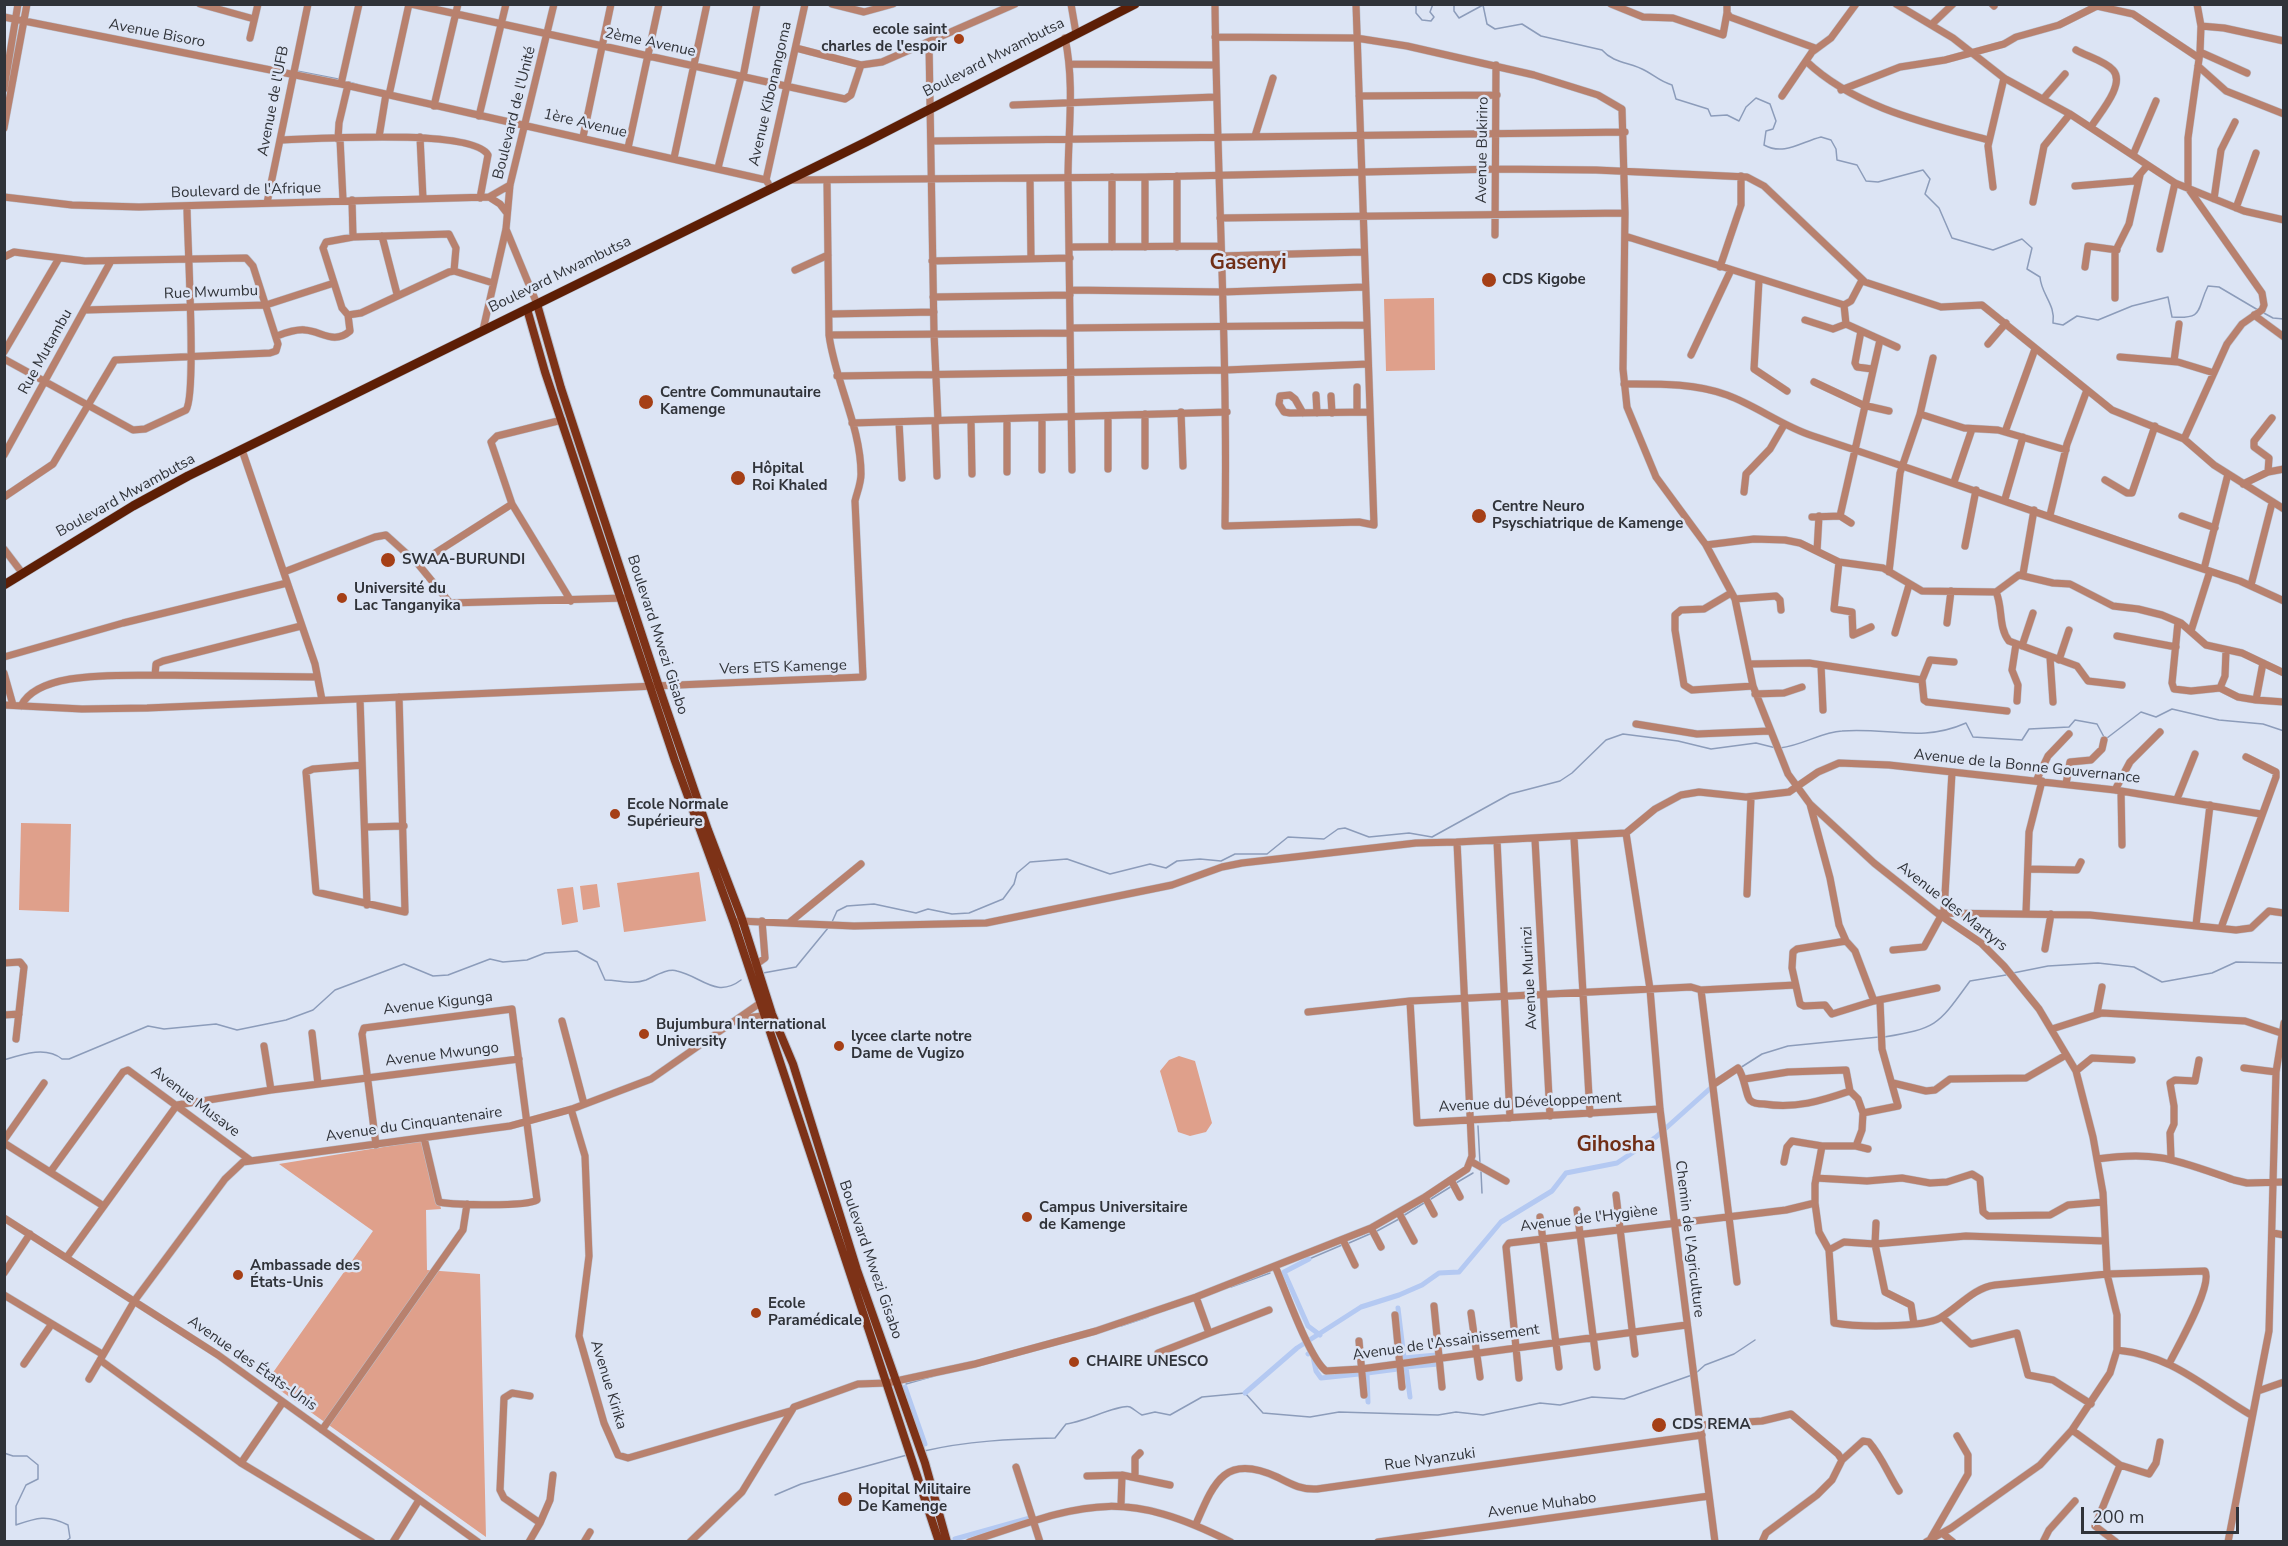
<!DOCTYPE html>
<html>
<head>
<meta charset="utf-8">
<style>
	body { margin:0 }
	#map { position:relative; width:2288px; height:1546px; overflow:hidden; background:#dce4f4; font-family:"Nunito Sans",sans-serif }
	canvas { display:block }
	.frame { position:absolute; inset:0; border:6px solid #303339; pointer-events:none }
	.scale { position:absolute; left:2081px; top:1507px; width:158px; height:27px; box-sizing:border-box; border:3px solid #303339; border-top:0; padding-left:8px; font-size:18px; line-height:21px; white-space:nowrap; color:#303339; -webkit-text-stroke:4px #dce4f4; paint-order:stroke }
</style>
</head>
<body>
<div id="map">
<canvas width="2288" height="1546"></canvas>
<div class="frame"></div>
<div class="scale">200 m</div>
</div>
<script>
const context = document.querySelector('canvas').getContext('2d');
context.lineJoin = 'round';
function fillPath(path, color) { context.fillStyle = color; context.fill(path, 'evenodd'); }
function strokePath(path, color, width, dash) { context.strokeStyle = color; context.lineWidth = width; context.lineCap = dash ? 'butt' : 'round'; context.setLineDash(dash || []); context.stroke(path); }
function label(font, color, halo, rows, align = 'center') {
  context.font = font + ' "Nunito Sans",sans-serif'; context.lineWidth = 5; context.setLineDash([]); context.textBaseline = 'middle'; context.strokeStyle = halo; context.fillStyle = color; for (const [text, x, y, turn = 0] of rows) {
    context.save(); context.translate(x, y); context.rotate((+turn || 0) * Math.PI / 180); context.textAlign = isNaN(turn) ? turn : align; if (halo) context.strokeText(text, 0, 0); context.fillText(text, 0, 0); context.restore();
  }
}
const green = new Path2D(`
	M1434 298 1435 370 1386 371 1384 299Z
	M21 823 71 824 69 912 19 910Z
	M699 872 706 921 624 932 617 883Z
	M597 884 600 907 583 910 580 886Z
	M573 887 578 922 562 925 557 889Z
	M1179 1056 1195 1061 1212 1123 1206 1132 1190 1136 1178 1132 1160 1071 1169 1060Z
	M426 1140 441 1209 426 1210 427 1270 480 1274 486 1537 267 1381 373 1231 279 1164Z`);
const stream = new Path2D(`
	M1416 4V13L1422 20 1431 21 1434 17 1430 12 1433 4
	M1454 4V11L1459 18 1483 5 1487 24 1495 29 1522 24 1541 36 1602 50C1614 64 1631 62 1646 71 1655 76 1661 82 1672 85L1676 99 1708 109 1711 116 1727 115 1739 121 1746 107 1756 98 1770 104 1776 121 1773 129 1766 131 1764 145C1784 156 1801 142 1821 137L1831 140 1836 149 1837 160 1857 165 1866 181 1878 182 1923 170 1930 179 1925 194 1939 208 1952 238 1993 250 2022 239 2032 248 2027 269 2040 277C2041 294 2056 305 2053 323L2063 325 2077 316 2098 320 2132 306 2168 297 2172 317C2205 319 2196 310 2208 286L2219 287 2258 310
	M297 71 338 79
	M349 82 359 85
	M2262 312 2273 318 2284 319
	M2107 738 2141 712 2156 717 2172 709 2219 720 2263 724 2284 731
	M1780 748C1804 745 1821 732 1842 731 1887 727 1921 743 1966 723L1973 737 2022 740 2029 729 2069 727 2075 720 2097 724 2104 737
	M832 922 837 911 847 906 874 904 916 913 928 909 952 914 969 913 1003 899 1014 884 1017 873 1030 862 1067 859 1110 874 1150 864 1166 868 1177 861 1200 859 1221 861 1235 854H1267L1288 837 1324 839 1338 829 1345 828 1369 837 1409 833 1432 837 1510 794 1560 781 1572 773 1606 740 1623 734 1678 741 1711 749 1756 743 1776 748
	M763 973 796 967 828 928
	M2013 973 2048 966 2098 963 2134 967 2162 982 2212 973 2236 962 2284 963
	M1884 1037C1938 1028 1938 1025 1970 981L2006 975
	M4 1060C23 1054 46 1046 62 1059H69L148 1026 164 1029 216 1024 237 1030 286 1020 313 1010 335 990 404 964 433 976 448 975 490 959 503 962 527 960 545 953 577 951 597 962 605 980C620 980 632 985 646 980 655 976 668 968 677 971 701 976 716 999 741 980
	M1740 1068 1762 1054 1788 1046 1879 1037
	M1478 1126 1480 1164
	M1481 1172 1482 1193
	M1456 1183 1473 1173
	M1431 1199 1452 1186
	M1403 1216 1424 1203
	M1377 1231 1399 1219
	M1349 1243 1372 1233
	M1309 1259 1342 1245
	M1231 1287 1270 1273
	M1121 1326 1148 1317
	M1158 1355 1155 1360 1159 1368
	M1696 1373 1705 1365 1734 1354 1755 1340
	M906 1384 934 1376
	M924 1451C967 1441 1011 1439 1055 1438L1066 1424C1081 1423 1122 1403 1130 1407 1134 1409 1138 1413 1142 1415L1155 1412 1170 1415 1202 1397 1245 1393 1263 1413 1310 1417 1339 1412 1438 1415 1456 1412 1483 1415 1540 1403 1560 1405 1592 1397 1624 1399 1692 1375
	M4 1453 13 1456H27L38 1465V1479L26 1485 16 1506V1525C36 1518 47 1514 68 1525L70 1538 65 1542
	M775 1495 801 1484 907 1455`);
const canal = new Path2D(`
	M1309 1259 1284 1272 1308 1326 1320 1335
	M1398 1308 1404 1358 1436 1355
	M1308 1354 1312 1352 1316 1371 1321 1378 1359 1374
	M905 1387 925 1444
	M1245 1393 1297 1348 1361 1307 1399 1295 1422 1285 1439 1273 1459 1272 1501 1222 1552 1191 1566 1173 1617 1163 1656 1137 1714 1085
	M1410 1397 1406 1367 1438 1364
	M1368 1402 1367 1373 1398 1369
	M955 1539 1030 1518`);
const minor = new Path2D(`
	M200 4 254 19
	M411 4 845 99 851 95 861 65
	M832 4 864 12 893 4
	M1071 4 1076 33
	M1215 4C1217 178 1228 352 1225 526L1359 522 1374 525 1356 4
	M1611 4 1643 17 1673 18 1723 35 1727 13
	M1727 4V13L1730 17 1815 48
	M1896 4 1953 38 2004 78 2070 114 2175 183 2244 211 2284 220
	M1992 4 1994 6
	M4 17 341 84 766 180
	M1932 24 1953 4
	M2201 26 2224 28 2284 41
	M1215 37 1356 38 1407 46 1534 75 1598 95 1622 109 1625 213 1623 369 1627 407 1656 477 1706 545 1735 599 1753 686 1788 774 1810 804 1874 863 1937 913 1981 943 2004 966 2039 1009 2076 1071 2093 1137 2103 1193 2107 1274 2117 1315V1350L2110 1373 2072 1430 2040 1465 1951 1528 1926 1542
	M250 38 258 4
	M1065 38C1075 85 1068 131 1068 179 1069 276 1071 373 1072 470
	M929 44 934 333 938 421
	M796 48 861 65 882 62 1015 4
	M2076 50C2086 56 2105 61 2113 70 2126 84 2099 114 2091 127
	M2200 52 2247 73
	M1806 61C1854 107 1925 123 1988 140
	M1071 64 1215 65
	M2198 66 2226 91 2284 114
	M743 77 757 4
	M341 84 359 4
	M4 89 18 4
	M1841 90 1900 67 1945 60 2004 44 2016 37 2059 25 2097 6 2133 14 2199 58
	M389 95 409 4
	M1359 96 1497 95
	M1782 96 1812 52 1831 38 1856 4
	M2043 99 2065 74
	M1013 105 1215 97
	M434 106 458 4
	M479 116 506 4
	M4 128 27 4
	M1255 136 1273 78
	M379 137 386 94
	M420 137 423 199
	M583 137 611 4
	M338 139 339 123 348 85
	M340 139 343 200
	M280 140C314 139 472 128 488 155L480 198
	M932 141 1625 132
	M628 148 659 4
	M2133 155 2156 101
	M674 158 707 4
	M718 168 741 77
	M1177 176V247
	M1112 177V247
	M1145 177V247
	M1030 178 1031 259
	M791 180 1145 177 1497 169 1596 170 1747 177 1764 186 1865 282 1941 307 1982 305 2112 410 2184 439 2214 465 2284 509
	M768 183 766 180 805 4
	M2075 186 2134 181 2147 166
	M1993 187 1988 146 2004 78
	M4 197 72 205 139 207 489 197 510 185
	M489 197 500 204 507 213
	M2214 199 2221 150 2235 122
	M352 200 353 237
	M2033 202 2044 146 2070 114
	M267 203 308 4
	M2236 208 2256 153
	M1220 218 1625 213
	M506 229 537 304
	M1495 235 1496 65
	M382 236 397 294
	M1625 236 1844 305 1851 301 1862 280
	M1070 247 1221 246
	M2160 249 2175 183
	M1221 256 1362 252
	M4 257 14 252 85 261 246 258 253 266 278 344 276 351 270 353 115 360 53 464 4 497
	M932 261 1070 258
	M1720 267 1741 205V176
	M2085 267 2088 246 2117 250
	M795 270 828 255
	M1759 280 1754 369 1787 391
	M1070 290 1223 292 1364 287
	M933 297 1070 295
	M2115 298V252L2129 224 2140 175
	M1844 305 1846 324 1897 347
	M85 310 266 305 334 283
	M829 314 934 312
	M348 315 342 308 323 248 326 242 353 237 449 234 456 248 454 271
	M348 315 361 313 449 272 454 271 493 283
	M2254 315 2284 337
	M1805 320 1833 329 1846 324
	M1070 328 1366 325
	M483 330 506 229 510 185 554 4
	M1861 331 1855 363 1857 367 1872 369
	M829 335 1070 333
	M277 336C285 333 296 329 305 330 321 331 334 345 350 331L348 315
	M1988 344 2006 323
	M4 352 58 260
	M1691 355 1731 270
	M2120 357 2178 362 2214 373
	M4 359 133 430 145 429 186 410C197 395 187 236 187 207
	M2174 361 2179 324
	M837 376 1226 370 1368 364
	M1814 382 1863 405 1889 411
	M1624 384C1659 384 1694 383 1727 395 1757 406 1782 426 1813 436 1956 483 2097 535 2240 581L2284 601
	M1357 387V412
	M1316 395 1317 413
	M1331 396 1332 413
	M1181 412 1183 466
	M1303 413 1295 399 1290 395 1280 396 1279 404 1284 412 1290 413 1369 412
	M1145 414V466
	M1920 414 1933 358
	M1108 416V469
	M1042 419V470
	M562 420 497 436 491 442 512 504 571 601
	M971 420 972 474
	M935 421 937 476
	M899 422 902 478
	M852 423 1227 412
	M2005 432 2035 349
	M2184 439 2227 344 2242 324 2262 310 2264 305 2262 293 2188 188V138L2200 52 2201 26 2197 4
	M242 450 315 664 322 700
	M4 455 111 261
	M1007 472V420
	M2268 472 2269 458 2254 447V441L2272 418
	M2105 480 2127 493H2132L2155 426
	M1954 482 1972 429
	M2243 484 2268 472 2284 469
	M1744 492 1746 474 1770 449 1784 425
	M2005 499 2023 437
	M2050 515 2067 444 2087 390
	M1840 516 1880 340
	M2182 516 2215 528
	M1812 517 1840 516 1851 523
	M1706 545 1754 539 1785 540 1800 543 1839 562 1883 568 1922 591 1996 592 2019 575 2053 583 2070 584 2113 606 2138 609 2162 615 2181 623 2206 645 2242 653 2284 673
	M1965 546 1976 490
	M4 549 23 574
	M1817 551 1819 516
	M1839 562 1834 609 1852 612 1853 635 1871 627
	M418 564 512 504
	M2204 569 2228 474
	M284 572 375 537 386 535 418 564 450 603 625 598
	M1889 572 1900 473 1920 414 1964 428 1998 430 2066 450
	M2023 574 2034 510
	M2251 585 2272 503
	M1996 592C2003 607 1998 627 2009 641L2077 666 2088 681 2122 685
	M1731 593 1704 609 1681 610 1675 615V630L1684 685 1692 690 1753 686
	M1735 599 1776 596 1780 600 1781 610
	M2178 622 2172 683 2174 689 2191 691 2220 688 2225 676 2226 651
	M1947 623 1951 591
	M301 626 163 661 156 664 155 675 317 677
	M2191 631 2210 571
	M1895 633 1909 585
	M2117 636 2176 647
	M2016 644 2012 670 2018 685 2017 701
	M2022 646 2033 613
	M4 657 123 623 287 583
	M2050 657 2053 702
	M2059 660 2069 630
	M2263 663 2256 700 2284 702
	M1749 664 1809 663 1922 680 1930 660 1954 662
	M1821 665 1823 710
	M4 673 13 705
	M1922 680 1924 700 1927 702 2007 711
	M2220 688 2238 697 2256 700
	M1755 694 1784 693 1802 687
	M360 699 367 905
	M4 705 82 709 147 708 863 677 855 501C857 492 861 484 861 474 861 427 835 381 829 335L827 181
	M21 706C38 670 121 676 155 675
	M1636 724 1697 734 1769 731
	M362 765 313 769 306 772 316 892 405 912 399 697
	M2036 781 2048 756 2069 734
	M2066 784 2070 762 2091 760 2102 749 2104 740
	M2115 790 2130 762 2160 732
	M2121 791 2122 845
	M2177 799 2195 754
	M1810 804 1830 878 1839 925 1846 941 1855 951 1874 1001
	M366 827 404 826
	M1626 833 1650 989 1660 1109 1715 1542
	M1574 838 1590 1114
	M1535 839 1550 1116
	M1497 841 1510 1118
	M2028 869 2077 870 2081 862
	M1747 894 1751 797
	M1944 912 1952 772
	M1938 913 2090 915 2236 930 2251 928 2269 911 2284 913
	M2026 913 2029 832 2042 781
	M739 921 854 926 986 923 1172 885 1222 867 1242 863 1416 843 1457 842
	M790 922 861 864
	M2196 925 2210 805
	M2221 928 2276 777V772L2246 757
	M1846 941 1797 949 1793 952 1792 968 1800 1004 1804 1006 1825 1005 1832 1014 1874 1001 1937 988
	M2045 949 2051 914
	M1893 950 1924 947 1941 916
	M4 963 20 962 24 967 16 1039
	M754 966 765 958 762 921
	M1701 990 1795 985
	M1410 1001 1417 1123 1660 1109
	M1308 1012 1410 1001 1691 987 1701 990 1737 1282
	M2097 1013 2102 987
	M4 1015 19 1014
	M739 1019 769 1015
	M562 1021 584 1104
	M2052 1029 2102 1013 2245 1021 2281 1033
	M312 1033 318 1084
	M264 1046 271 1090
	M2244 1068 2276 1072
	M2076 1071 2092 1058 2132 1060
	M1745 1079 1788 1072 1846 1070 1850 1091 1858 1099 1863 1113 1862 1130 1856 1146 1868 1149
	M1893 1083 1926 1091 1935 1090 1950 1079 2026 1078 2066 1055
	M1714 1084 1738 1068C1745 1077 1746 1098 1751 1101 1754 1104 1760 1104 1764 1104 1795 1109 1821 1101 1850 1091
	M571 1109 585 1156 589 1256 579 1336 604 1423 618 1455 628 1458 790 1411
	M1863 1113 1898 1106 1882 1049 1880 1001
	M4 1140 44 1083
	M4 1143 102 1205
	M376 1145 362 1034 364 1028 512 1009 537 1200C526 1207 455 1205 439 1202L424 1138
	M1822 1146 1815 1184V1203L1819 1232 1829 1250 1834 1323C1856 1327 1922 1328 1940 1318 1959 1307 1973 1288 1995 1285L2107 1274 2205 1271C2213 1285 2178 1346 2170 1362
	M2171 1158 2170 1133 2174 1124V1106L2170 1083 2175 1080 2195 1081 2199 1060
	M2097 1159C2159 1150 2178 1161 2234 1180L2247 1183 2284 1182
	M1472 1162 1506 1181
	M1784 1162 1787 1147 1792 1141 1822 1146H1856
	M51 1171 123 1072 128 1070 250 1160
	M1816 1178 1867 1181 1902 1178 1930 1183 1947 1182 1972 1174 1980 1179 1983 1212 1988 1216 2050 1215 2068 1205 2103 1202
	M1451 1180 1460 1197
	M1616 1195 1635 1354
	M1425 1197 1434 1214
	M1577 1210 1597 1367
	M1399 1213 1414 1241
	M1540 1217 1559 1367
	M4 1218 218 1355 478 1542
	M1371 1228 1381 1247
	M2273 1233 2284 1235
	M1343 1240 1355 1265
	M1829 1250 1844 1242 1875 1244 1876 1223
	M67 1257 177 1105 271 1090 519 1059
	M1275 1266C1285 1289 1309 1358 1326 1371L1361 1369 1686 1325
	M4 1273 30 1234
	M4 1295 102 1354
	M1196 1297 1209 1333
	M1434 1306 1442 1387
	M1471 1313 1480 1377
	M1395 1315 1402 1387
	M1942 1317 1971 1344 2017 1333 2028 1375 2053 1380 2091 1404
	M1914 1324 1911 1305 1885 1292 1875 1244 1966 1236 2105 1241
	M1359 1341 1364 1395
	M2117 1350C2174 1356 2203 1387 2251 1415
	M1158 1353 1269 1310
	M100 1360 241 1463 372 1542
	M24 1364 51 1325
	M1519 1378 1506 1247 1509 1243 1786 1210 1815 1203
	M89 1379 135 1300 225 1179 243 1162 510 1126 572 1109 651 1079 763 1001
	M2258 1391 2284 1382
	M1701 1425 1762 1421 1791 1414 1838 1454 1842 1460
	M322 1430 463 1230 467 1204
	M2072 1430 2120 1465 2149 1474 2156 1463 2160 1442
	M241 1463 283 1402
	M1016 1467 1040 1542
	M1087 1476 1122 1475 1170 1485
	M1135 1476V1458L1140 1453
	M1121 1505 1122 1475
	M540 1523 550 1500 553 1475
	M1196 1524C1214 1482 1225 1453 1277 1477 1291 1484 1301 1490 1317 1489L1702 1435
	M1942 1533 1953 1542
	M1931 1538 1968 1474V1455L1957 1436
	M393 1542 419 1500
	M529 1542 540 1523 504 1498 500 1490 504 1398 512 1393 530 1396
	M584 1542 590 1532
	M690 1542 742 1492 794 1407 858 1384 887 1383 975 1364 1096 1331 1196 1297 1371 1228 1425 1197 1467 1169 1472 1156 1457 842 1626 833 1655 809 1681 795 1699 792 1746 797 1789 792 1818 772 1839 763 1889 765 2115 790 2261 814
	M969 1542C1082 1505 1118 1485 1231 1542
	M1378 1542 1709 1496
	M1762 1542 1766 1533 1817 1495 1832 1480 1842 1460 1863 1441 1869 1442C1882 1457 1888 1474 1899 1491
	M2043 1542 2049 1530 2075 1501
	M2116 1542 2095 1526 2120 1465
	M2228 1542 2269 1331 2276 1072 2284 1023`);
const major = new Path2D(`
	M537 304 561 388 659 687 708 830 742 919 772 1014 793 1064 857 1270 925 1463 947 1542
	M527 309 545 372 675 761 734 923 939 1542`);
const highway = new Path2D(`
	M4 585 133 506 188 476 866 142 1135 4`);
const markers = [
	[959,39,6,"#a53f16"],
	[1489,280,8,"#a53f16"],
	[646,402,8,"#a53f16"],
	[738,478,8,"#a53f16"],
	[1479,516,8,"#a53f16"],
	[388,560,8,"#a53f16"],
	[342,598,6,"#a53f16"],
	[615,814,6,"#a53f16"],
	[644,1034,6,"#a53f16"],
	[839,1046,6,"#a53f16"],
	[1027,1217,6,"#a53f16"],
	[238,1275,6,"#a53f16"],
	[756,1313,6,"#a53f16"],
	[1074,1362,6,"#a53f16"],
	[1659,1425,8,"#a53f16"],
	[845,1499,8,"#a53f16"]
];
const poiNames = [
	["ecole saint",947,30,"right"],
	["charles de l'espoir",947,47,"right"],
	["CDS Kigobe",1502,280],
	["Centre Communautaire",660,393],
	["Kamenge",660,410],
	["Hôpital",752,469],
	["Roi Khaled",752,486],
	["Centre Neuro",1492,507],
	["Psyschiatrique de Kamenge",1492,524],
	["SWAA-BURUNDI",402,560],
	["Université du",354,589],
	["Lac Tanganyika",354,606],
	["Ecole Normale",627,805],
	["Supérieure",627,822],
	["Bujumbura International",656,1025],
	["University",656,1042],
	["lycee clarte notre",851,1037],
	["Dame de Vugizo",851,1054],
	["Campus Universitaire",1039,1208],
	["de Kamenge",1039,1225],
	["Ambassade des",250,1266],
	["États-Unis",250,1283],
	["Ecole",768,1304],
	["Paramédicale",768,1321],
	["CHAIRE UNESCO",1086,1362],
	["CDS REMA",1672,1425],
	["Hopital Militaire",858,1490],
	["De Kamenge",858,1507]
];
const streetNames = [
	["Avenue Bisoro",157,34,11],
	["2ème Avenue",650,43,12],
	["Boulevard Mwambutsa",994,58,-27],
	["Avenue Kibonangoma",771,94,-77],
	["Avenue de l'UFB",274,101,-79],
	["Boulevard de l'Unité",515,113,-76],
	["1ère Avenue",585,124,13],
	["Avenue Bukiriro",1483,150,-89],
	["Boulevard de l'Afrique",246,191,-2],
	["Boulevard Mwambutsa",560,275,-26],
	["Rue Mwumbu",211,293,-2],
	["Rue Mutambu",46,352,-61],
	["Boulevard Mwambutsa",126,496,-29],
	["Boulevard Mwezi Gisabo",657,635,72],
	["Vers ETS Kamenge",783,668,-2],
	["Avenue de la Bonne Gouvernance",2027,767,6],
	["Avenue des Martyrs",1952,907,38],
	["Avenue Murinzi",1530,978,-93],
	["Avenue Kigunga",438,1004,-7],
	["Avenue Mwungo",442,1055,-7],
	["Avenue Musave",195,1102,37],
	["Avenue du Développement",1530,1103,-3],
	["Avenue du Cinquantenaire",414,1125,-8],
	["Avenue de l'Hygiène",1589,1219,-7],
	["Chemin de l'Agriculture",1689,1239,83],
	["Boulevard Mwezi Gisabo",870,1260,71],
	["Avenue de l'Assainissement",1446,1343,-8],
	["Avenue des États-Unis",252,1364,35],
	["Avenue Kirika",608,1385,73],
	["Rue Nyanzuki",1430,1460,-8],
	["Avenue Muhabo",1542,1506,-8]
];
const districtNames = [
	["Gasenyi",1248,264],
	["Gihosha",1616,1146]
];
fillPath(green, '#dfa08b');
strokePath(stream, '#8c9cba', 1.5);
strokePath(canal, '#b4c9f2', 5);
strokePath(minor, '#bac1cf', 8);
strokePath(major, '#bac1cf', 10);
strokePath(highway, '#bac1cf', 10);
strokePath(minor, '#b8816e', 7);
strokePath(major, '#7d3217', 8);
strokePath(highway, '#5d1e05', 9);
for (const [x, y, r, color] of markers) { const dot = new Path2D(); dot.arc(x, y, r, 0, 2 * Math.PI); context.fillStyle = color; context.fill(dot); strokePath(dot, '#dce4f4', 2); }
label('bold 15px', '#303339', '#dce4f4', poiNames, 'left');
label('15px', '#303339', '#dce4f4', streetNames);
label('bold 21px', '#702e16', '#dce4f4', districtNames);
</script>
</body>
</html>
